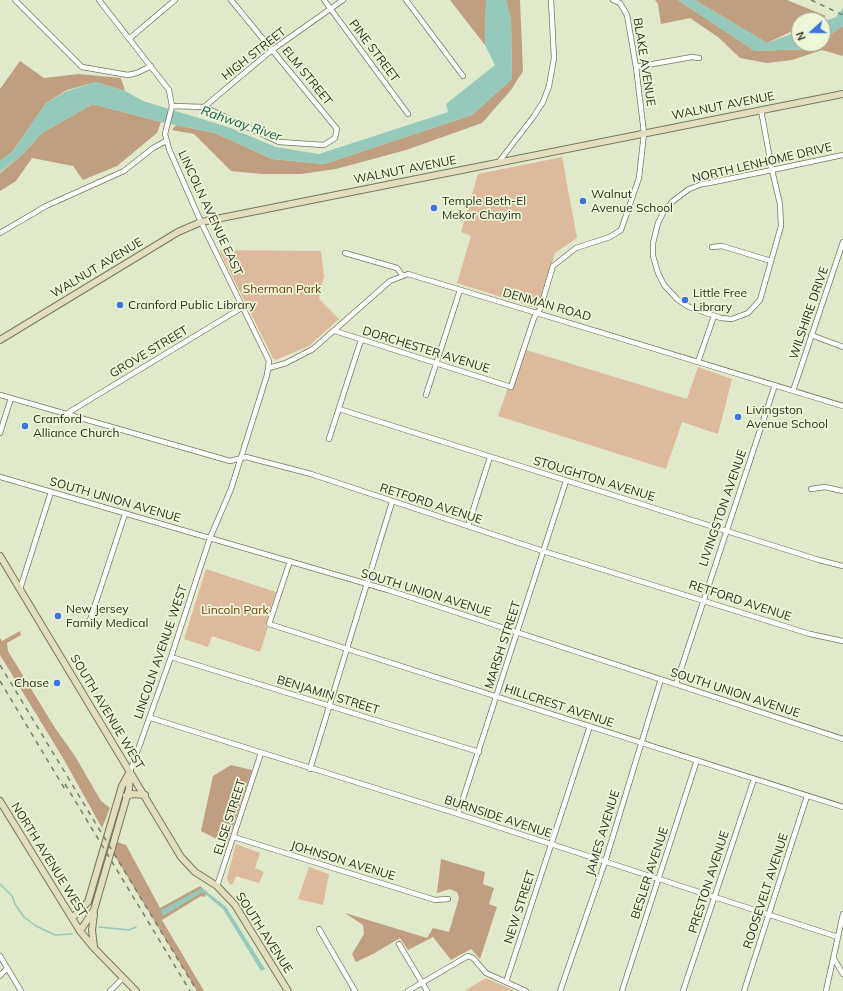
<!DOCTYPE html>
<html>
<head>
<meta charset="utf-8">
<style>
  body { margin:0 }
  #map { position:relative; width:843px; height:991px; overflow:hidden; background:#e0e9cc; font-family:Mulish,sans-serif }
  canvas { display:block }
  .north { position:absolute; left:791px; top:12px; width:40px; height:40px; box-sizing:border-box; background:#eef6d9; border:1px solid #a0a690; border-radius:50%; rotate:249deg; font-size:11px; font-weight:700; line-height:16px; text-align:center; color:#2b2f23 }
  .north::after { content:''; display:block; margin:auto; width:14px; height:18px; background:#3b73e3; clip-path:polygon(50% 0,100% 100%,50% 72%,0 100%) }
</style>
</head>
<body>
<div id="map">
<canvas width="843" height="991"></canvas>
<div class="north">N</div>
</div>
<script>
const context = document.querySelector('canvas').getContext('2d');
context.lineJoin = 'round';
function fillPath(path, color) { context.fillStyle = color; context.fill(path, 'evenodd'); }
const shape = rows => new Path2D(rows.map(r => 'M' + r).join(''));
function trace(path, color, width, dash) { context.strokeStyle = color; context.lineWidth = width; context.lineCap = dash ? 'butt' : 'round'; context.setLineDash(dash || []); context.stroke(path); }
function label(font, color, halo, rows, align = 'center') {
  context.font = font + ' Mulish,sans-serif'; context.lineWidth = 3.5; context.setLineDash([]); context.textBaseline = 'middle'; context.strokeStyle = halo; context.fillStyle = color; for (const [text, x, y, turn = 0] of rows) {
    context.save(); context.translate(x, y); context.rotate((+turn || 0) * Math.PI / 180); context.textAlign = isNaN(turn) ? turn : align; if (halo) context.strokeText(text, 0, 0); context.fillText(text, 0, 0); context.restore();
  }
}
fillPath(shape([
  [562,157,577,238,555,253,526,350,687,399,698,367,732,379,718,434,682,422,666,469,498,416,536,308,457,283,471,236,461,232,478,174],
  [219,250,321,251,324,276,319,299,339,319,309,346,276,360,273,358],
  [206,569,276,592,265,626,268,627,260,652,212,636,208,647,184,639],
  [236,844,260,853,255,868,264,872,259,883,236,876,233,884,230,885,227,878],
  [309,867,329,874,323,905,298,899],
  [486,978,515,991,466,991,466,990]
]), '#ddba9b');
fillPath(shape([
  [450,0,486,0,485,45],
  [506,0,520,0,523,71,511,90,482,123,406,150,336,169,301,174,262,174,231,171,194,134,172,130,176,125,215,133,272,159,324,164,472,115,512,79,511,20],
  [655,0,678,0,755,51,808,49,816,44,823,44,823,39,843,26,843,56,822,50,792,60,767,63,740,58,718,37,690,18,661,24,658,4],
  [695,0,787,0,826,16,818,20,799,20,799,28,767,43],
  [20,61,44,78,79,74,121,78,125,91,96,82,67,90,46,103,13,151,0,161,0,89],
  [93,104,161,122,157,133,117,166,83,180,73,166,32,158,16,181,0,191,0,173,22,155,42,133],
  [20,631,21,635,7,643,8,651,55,728,75,756,101,801,110,808,102,828,63,758,0,655,0,638,2,641],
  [231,765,252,770,227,844,201,831,213,776],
  [114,841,126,845,160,908,200,886,208,893,204,897,201,896,162,920,204,991,197,991,110,848],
  [441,859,485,872,483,884,494,888,489,904,497,907,480,959,471,949,451,960,433,937,408,950,400,938,373,954,356,962,352,954,364,934,363,925,345,913,427,938,433,928,449,932,459,898,457,892,450,889,437,893]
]), '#c09e80');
fillPath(shape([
  [486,0,506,0,511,20,512,79,472,115,324,164,272,159,215,133,161,122,93,104,42,133,22,155,0,172,0,161,13,151,46,103,67,91,96,82,125,91,143,101,228,127,276,147,319,154,448,112,446,104,495,65,485,45],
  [678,0,695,0,767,43,799,31,799,44,816,44,808,49,755,51],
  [843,8,843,26,823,39,823,22,836,17],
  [202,888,226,907,265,969,261,971,223,909,203,892,163,916,161,910]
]), '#94c9bc');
trace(shape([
  [0,884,12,896,15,904,24,917,36,926,55,935,72,934],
  [99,927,129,930,136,927]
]), '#94c9bc', 1.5);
const street = shape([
  [15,0,82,67,128,75,137,73,151,66],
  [99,0,169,90,172,106,165,134,169,149,201,222,269,361,267,375,231,489,210,538,171,657,130,772],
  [324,0,408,114],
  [406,0,463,76],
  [130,38,175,0],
  [636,67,692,57,699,58],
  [172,106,204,107,272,50,343,0],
  [204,107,279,142,324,145,335,138,337,129,231,0],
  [761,110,772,170,780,204,781,226,760,300,748,313,732,319,721,318,689,307,678,300,664,285,658,273,653,256,653,243,658,223,664,211,673,201,689,189,702,184,709,183,772,170,843,155],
  [498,163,534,116,543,102,549,86,554,58,551,0],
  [0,233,46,206,124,171,153,148,166,141],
  [712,247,722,246,771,261],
  [345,253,397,268,402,275],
  [335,331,511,387,534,318,540,309,553,266,576,248,610,237,621,230,639,178,644,133,636,67,627,15,620,3,613,0],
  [811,335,843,347],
  [698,362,714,316],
  [269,368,286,363,313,349,390,281,408,274,843,406],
  [793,391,843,242],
  [0,395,230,461,246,457,311,474,543,551,810,634,843,641],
  [426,395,460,290],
  [339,409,819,560,843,566],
  [66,414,243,307],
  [0,433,11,398],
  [329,439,361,340],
  [0,477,388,590,843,739],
  [811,489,825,487,843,491],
  [468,526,490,457],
  [290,561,269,624,843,807],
  [20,589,51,492],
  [90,620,125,514],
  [171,657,479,752],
  [676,684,775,385],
  [151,718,458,814,838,937],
  [310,769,392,502],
  [458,814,566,481],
  [234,837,435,900,448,899],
  [217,886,261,753],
  [319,929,355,991],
  [399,944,427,991],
  [0,956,21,991],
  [834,959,843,974],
  [0,976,7,968],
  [506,982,590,726],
  [110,991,123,978],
  [408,991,468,956,473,958,486,973,526,991],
  [560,991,605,862,661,679],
  [622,991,697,760],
  [683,991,754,779],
  [744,991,807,796],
  [826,991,843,914]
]);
const secondary = shape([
  [0,340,178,232,201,222,843,94],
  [0,556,181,857,195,872,217,886,235,905,288,991],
  [126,796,133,794,145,795],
  [0,801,80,931,94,948,136,991],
  [72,918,88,902,122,786,128,775],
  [80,931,94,910,129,789,130,772],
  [94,947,92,930,94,914]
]);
trace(street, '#727a60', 6);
trace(secondary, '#727a60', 8);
trace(street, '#fff', 4.5);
trace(secondary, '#e5ddc0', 6);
trace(shape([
  [811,0,843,15],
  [0,665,197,991],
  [0,681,66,791],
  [65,784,190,991]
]), '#797f6b', 1.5, [5, 5]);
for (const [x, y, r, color] of [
  [583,201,4,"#3b73e3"],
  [434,208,4,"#3b73e3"],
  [685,300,4,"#3b73e3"],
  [120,305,4,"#3b73e3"],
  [738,417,4,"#3b73e3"],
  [25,426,4,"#3b73e3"],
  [58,616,4,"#3b73e3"],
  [57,683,4,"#3b73e3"]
]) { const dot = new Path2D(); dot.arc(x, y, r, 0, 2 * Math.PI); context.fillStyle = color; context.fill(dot); trace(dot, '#eef6d9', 1.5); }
label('12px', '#2b2f23', '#eef6d9', [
  ["PINE STREET",374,51,53],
  ["HIGH STREET",254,54,-38],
  ["BLAKE AVENUE",644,62,81],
  ["ELM STREET",307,76,51],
  ["WALNUT AVENUE",723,106,-11],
  ["NORTH LENHOME DRIVE",762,163,-13],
  ["WALNUT AVENUE",405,170,-11],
  ["LINCOLN AVENUE EAST",210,213,65],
  ["WALNUT AVENUE",97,268,-31],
  ["DENMAN ROAD",547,305,16],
  ["WILSHIRE DRIVE",809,313,-71],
  ["DORCHESTER AVENUE",426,350,17],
  ["GROVE STREET",149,352,-31],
  ["STOUGHTON AVENUE",594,479,17],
  ["SOUTH UNION AVENUE",115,500,16],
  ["RETFORD AVENUE",431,504,18],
  ["LIVINGSTON AVENUE",723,508,-71],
  ["SOUTH UNION AVENUE",426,593,17],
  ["RETFORD AVENUE",740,601,18],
  ["MARSH STREET",503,645,-72],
  ["LINCOLN AVENUE WEST",161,652,-71],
  ["SOUTH UNION AVENUE",735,693,18],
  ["BENJAMIN STREET",328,695,17],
  ["HILLCREST AVENUE",559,706,18],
  ["SOUTH AVENUE WEST",107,712,59],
  ["ELISE STREET",230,817,-72],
  ["BURNSIDE AVENUE",498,817,18],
  ["JAMES AVENUE",603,833,-73],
  ["NORTH AVENUE WEST",49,860,58],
  ["JOHNSON AVENUE",343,861,17],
  ["BESLER AVENUE",650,873,-72],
  ["PRESTON AVENUE",709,882,-72],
  ["ROOSEVELT AVENUE",766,891,-72],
  ["NEW STREET",520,907,-72],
  ["SOUTH AVENUE",264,933,57]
]);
label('12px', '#2b2f23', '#eef6d9', [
  ["Walnut",591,194],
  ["Avenue School",591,208],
  ["Temple Beth-El",442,201],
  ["Mekor Chayim",442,215],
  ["Little Free",693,293],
  ["Library",693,307],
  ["Cranford Public Library",128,305],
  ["Livingston",746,410],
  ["Avenue School",746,424],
  ["Cranford",33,419],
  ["Alliance Church",33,433],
  ["New Jersey",66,609],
  ["Family Medical",66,623],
  ["Chase",49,683,"right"]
], 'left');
label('12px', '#6b3f08', '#eef6d9', [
  ["Sherman Park",282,289],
  ["Lincoln Park",235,610]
]);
label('italic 13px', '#145a4e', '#eef6d9', [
  ["Rahway River",241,124,19]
]);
</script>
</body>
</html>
